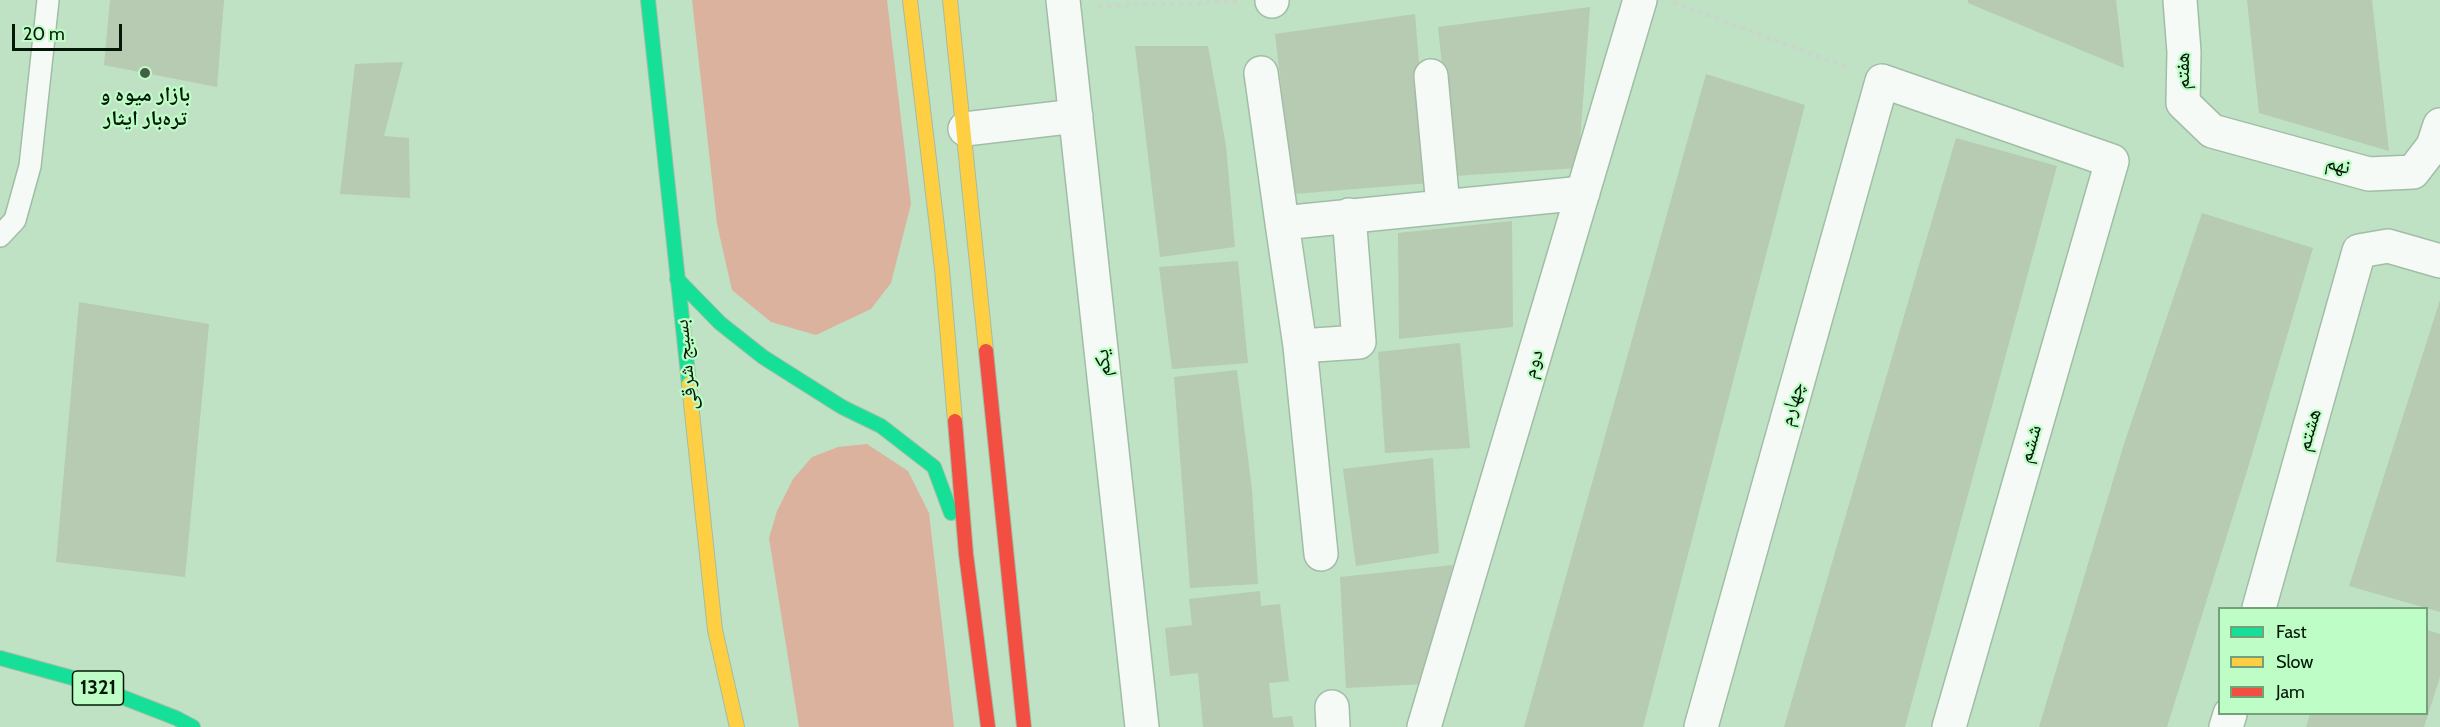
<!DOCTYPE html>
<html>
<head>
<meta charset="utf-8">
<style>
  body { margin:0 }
  #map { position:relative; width:2440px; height:727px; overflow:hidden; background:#bfe1c4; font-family:Cabin,sans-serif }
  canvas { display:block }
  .legend { position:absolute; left:2218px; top:607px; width:210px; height:108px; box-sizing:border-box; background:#befdc6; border:2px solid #73a179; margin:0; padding:8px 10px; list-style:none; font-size:18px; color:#021806 }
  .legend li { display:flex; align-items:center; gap:12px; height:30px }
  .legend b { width:30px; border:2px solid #73a179 }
  .scale { position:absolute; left:12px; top:24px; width:110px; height:27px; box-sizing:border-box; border:3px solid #021806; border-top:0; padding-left:8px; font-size:18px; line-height:21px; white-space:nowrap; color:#021806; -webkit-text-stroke:4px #befdc6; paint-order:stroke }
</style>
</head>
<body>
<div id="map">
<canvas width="2440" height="727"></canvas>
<ul class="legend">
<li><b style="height:8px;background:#16e098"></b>Fast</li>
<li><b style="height:8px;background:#ffcf43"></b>Slow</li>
<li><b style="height:8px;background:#f24e42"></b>Jam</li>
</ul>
<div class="scale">20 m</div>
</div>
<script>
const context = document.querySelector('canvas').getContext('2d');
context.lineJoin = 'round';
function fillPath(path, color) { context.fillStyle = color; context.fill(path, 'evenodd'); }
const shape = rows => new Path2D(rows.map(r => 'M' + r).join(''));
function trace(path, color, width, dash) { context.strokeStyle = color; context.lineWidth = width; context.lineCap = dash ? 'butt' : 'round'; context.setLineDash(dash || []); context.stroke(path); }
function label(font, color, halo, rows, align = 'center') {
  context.font = font + ' Cabin,"Noto Naskh Arabic",sans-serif'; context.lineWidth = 4.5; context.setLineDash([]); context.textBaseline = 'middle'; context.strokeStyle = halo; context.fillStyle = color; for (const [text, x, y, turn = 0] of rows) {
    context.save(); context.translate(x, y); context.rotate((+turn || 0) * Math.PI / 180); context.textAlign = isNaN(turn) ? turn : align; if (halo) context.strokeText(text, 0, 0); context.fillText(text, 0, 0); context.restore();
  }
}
fillPath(shape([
  [692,0,887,0,911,204,891,283,871,309,816,335,771,322,732,290,717,224],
  [867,444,908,471,929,513,954,727,799,727,769,538,777,511,793,479,812,457,838,447]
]), '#dab29e');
fillPath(shape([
  [110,0,224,0,217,87,104,65],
  [1968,0,2116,0,2124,68,1968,3],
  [2247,0,2372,0,2389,151,2259,113],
  [1590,7,1578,168,1454,176,1438,27],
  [1415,14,1429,183,1294,194,1275,34],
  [1135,46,1208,46,1226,146,1235,247,1160,257],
  [403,62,384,136,409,138,410,198,340,194,355,64],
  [1706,74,1805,105,1643,727,1524,727],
  [1956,138,2057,166,1905,727,1784,727],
  [2202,213,2313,248,2247,471,2167,727,2039,727,2124,444],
  [1512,221,1513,327,1399,339,1398,233],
  [1238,261,1248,363,1172,369,1159,267],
  [2440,300,2440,612,2349,586],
  [79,302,209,324,185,577,56,562],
  [1460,343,1470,448,1385,453,1378,352],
  [1237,370,1252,490,1258,584,1190,588,1174,377],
  [1433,458,1439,553,1356,566,1343,469],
  [1453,565,1425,684,1346,688,1340,577],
  [1260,591,1261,606,1280,604,1289,681,1269,683,1273,718,1292,716,1294,727,1203,727,1198,673,1170,676,1165,628,1192,625,1189,599],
  [2427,630,2440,634,2440,677,2424,727,2306,727,2310,714,2427,714]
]), '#b6cbb1');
const lane = shape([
  [0,236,15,220,30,166,48,0]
]);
const street = shape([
  [1063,0,1142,727],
  [1272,0,1272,1],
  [2180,0,2184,52,2183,103,2212,131,2369,174,2413,172,2433,146,2440,125],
  [1261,73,1282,223,1583,193],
  [1431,76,1443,206],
  [965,129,1076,116],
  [1282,223,1300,346,1321,554],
  [1300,346,1359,342,1349,215],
  [2259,608,2359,251,2388,246,2440,261],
  [1332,707,1333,727],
  [1424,727,1640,0],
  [1701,727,1882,81,2112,161,1949,727],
  [2226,727,2230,714]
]);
const fast = shape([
  [648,0,689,384],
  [677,279,720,323,763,357,842,407,881,426,934,467,951,513],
  [0,658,73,678,176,718,193,727]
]);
const slow = shape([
  [910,0,942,269,955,421],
  [950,0,986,351],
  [689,384,715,630,737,727]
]);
const jam = shape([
  [986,351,1024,727],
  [955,421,966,554,988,727]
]);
trace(lane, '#a2bda6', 24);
trace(street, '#a2bda6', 36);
trace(fast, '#a2bda6', 16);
trace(slow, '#a2bda6', 16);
trace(jam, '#a2bda6', 16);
trace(shape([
  [1673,2,1849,68],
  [1098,6,1237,2]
]), '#cad5cc', 4, [4.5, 4.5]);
trace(lane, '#f5faf6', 21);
trace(street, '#f5faf6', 33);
trace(fast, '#16e098', 14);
trace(slow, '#ffcf43', 14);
trace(jam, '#f24e42', 14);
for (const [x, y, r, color] of [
  [145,73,6,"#445e48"]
]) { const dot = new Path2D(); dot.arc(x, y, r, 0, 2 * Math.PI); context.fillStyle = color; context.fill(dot); trace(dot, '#befdc6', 2); }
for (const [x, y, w] of [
  [98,688,51]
]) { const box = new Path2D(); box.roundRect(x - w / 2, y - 17, w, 34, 4.5); context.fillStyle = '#befdc6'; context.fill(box); trace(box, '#021806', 1.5); }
label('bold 20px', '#021806', null, [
  ["1321",98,688]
]);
label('21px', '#021806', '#befdc6', [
  ["هفتم",2183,71,-90],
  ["نهم",2338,165,15],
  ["یکم",1103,363,-96],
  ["دوم",1533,364,-73],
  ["بسیج شرقی",686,365,-96],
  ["چهارم",1792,404,-74],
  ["هشتم",2309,430,-74],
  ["ششم",2030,444,-74]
]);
label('bold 21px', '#021806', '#befdc6', [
  ["بازار میوه و",145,95],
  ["تره‌بار ایثار",145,119]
]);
</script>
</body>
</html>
